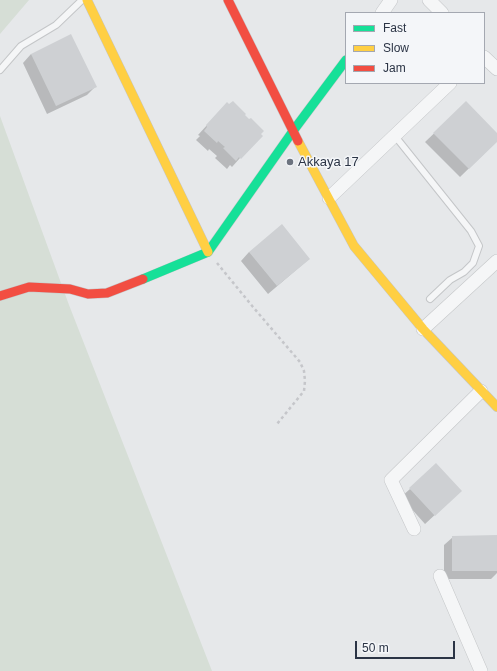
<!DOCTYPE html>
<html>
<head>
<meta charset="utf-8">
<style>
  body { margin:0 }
  #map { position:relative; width:497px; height:671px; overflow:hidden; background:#e6e8ea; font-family:Helvetica,sans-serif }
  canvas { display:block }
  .legend { position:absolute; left:345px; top:12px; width:140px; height:72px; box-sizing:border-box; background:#f4f6f9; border:1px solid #a4a8b1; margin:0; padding:5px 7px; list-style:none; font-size:12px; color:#2b3445 }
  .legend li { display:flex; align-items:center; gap:8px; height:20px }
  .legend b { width:20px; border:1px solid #a4a8b1 }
  .scale { position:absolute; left:355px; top:641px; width:100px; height:18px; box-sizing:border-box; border:2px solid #2b3445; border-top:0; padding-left:5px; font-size:12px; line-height:14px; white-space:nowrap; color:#2b3445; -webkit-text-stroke:3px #f4f6f9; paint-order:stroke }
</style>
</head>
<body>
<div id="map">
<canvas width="497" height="671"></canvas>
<ul class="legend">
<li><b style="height:5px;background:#16e098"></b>Fast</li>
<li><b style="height:5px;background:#ffcf43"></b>Slow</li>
<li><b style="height:5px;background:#f24e42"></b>Jam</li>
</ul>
<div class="scale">50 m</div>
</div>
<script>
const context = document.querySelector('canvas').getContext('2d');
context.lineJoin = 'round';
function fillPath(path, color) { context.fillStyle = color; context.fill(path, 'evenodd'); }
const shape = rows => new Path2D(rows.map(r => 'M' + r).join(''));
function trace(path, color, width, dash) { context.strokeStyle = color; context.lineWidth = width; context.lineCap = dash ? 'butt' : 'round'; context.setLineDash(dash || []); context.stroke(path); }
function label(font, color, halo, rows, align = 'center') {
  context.font = font + ' Helvetica,sans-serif'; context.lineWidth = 3; context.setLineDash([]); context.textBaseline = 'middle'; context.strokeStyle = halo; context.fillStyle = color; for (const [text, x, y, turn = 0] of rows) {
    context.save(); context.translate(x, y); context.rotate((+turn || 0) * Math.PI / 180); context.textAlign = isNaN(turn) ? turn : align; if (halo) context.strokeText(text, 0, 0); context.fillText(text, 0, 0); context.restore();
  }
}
fillPath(shape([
  [0,0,29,0,0,34],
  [0,116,69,305,212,671,0,671]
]), '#d6ded6');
fillPath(shape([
  [31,54,95,87,87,95,47,114,23,63],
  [466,103,497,134,497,141,460,177,425,142],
  [219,112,240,158,232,167,230,165,227,169,215,158,217,156,209,149,208,151,196,140,200,136,198,135],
  [249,252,309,259,268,294,241,261],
  [410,489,451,500,425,524,401,497],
  [497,536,497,573,491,579,444,579,444,545,453,537]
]), '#0003');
fillPath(shape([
  [71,34,97,87,56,106,31,54],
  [233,101,246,114,245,115,249,119,251,118,264,131,261,134,263,136,241,159,239,157,236,161,223,148,225,147,218,141,217,143,204,131,207,127,206,125,227,102,229,104],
  [466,101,497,133,497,142,469,169,433,133],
  [282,224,310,259,277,286,249,252],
  [436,463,462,491,435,516,409,488],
  [497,535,497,571,452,571,452,536]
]), '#ced0d3');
const lane = shape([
  [0,70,21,46,56,25,82,0],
  [395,136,471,231,479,246,473,263,464,272,450,280,430,299]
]);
const street = shape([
  [429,0,442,13],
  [382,13,391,0],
  [484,57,497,69],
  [329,198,450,83],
  [423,329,497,261],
  [414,529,391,480,481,391],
  [440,576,481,671]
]);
const fast = shape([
  [143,279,208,252,293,131,346,60]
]);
const slow = shape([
  [87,0,208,252],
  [298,141,354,246,423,329,497,407]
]);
const jam = shape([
  [228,0,298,141],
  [0,296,29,287,70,289,88,294,107,293,143,279]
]);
trace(lane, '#c4c6c8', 8);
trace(street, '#c4c6c8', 14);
trace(fast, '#c4c6c8', 10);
trace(slow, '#c4c6c8', 10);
trace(jam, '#c4c6c8', 10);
trace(shape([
  [217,263,253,307,300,362,304,371,305,381,304,391,277,424]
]), '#c5c6ca', 2.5, [3, 3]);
trace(lane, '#f5f6f7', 6);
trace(street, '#f5f6f7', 13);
trace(fast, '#16e098', 9);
trace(slow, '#ffcf43', 9);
trace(jam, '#f24e42', 9);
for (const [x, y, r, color] of [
  [290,162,4,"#6c737f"]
]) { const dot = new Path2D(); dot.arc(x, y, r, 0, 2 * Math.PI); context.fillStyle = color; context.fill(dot); trace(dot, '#f4f6f9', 1.5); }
label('13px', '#2b3445', '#f4f6f9', [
  ["Akkaya 17",298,162]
], 'left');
</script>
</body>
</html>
